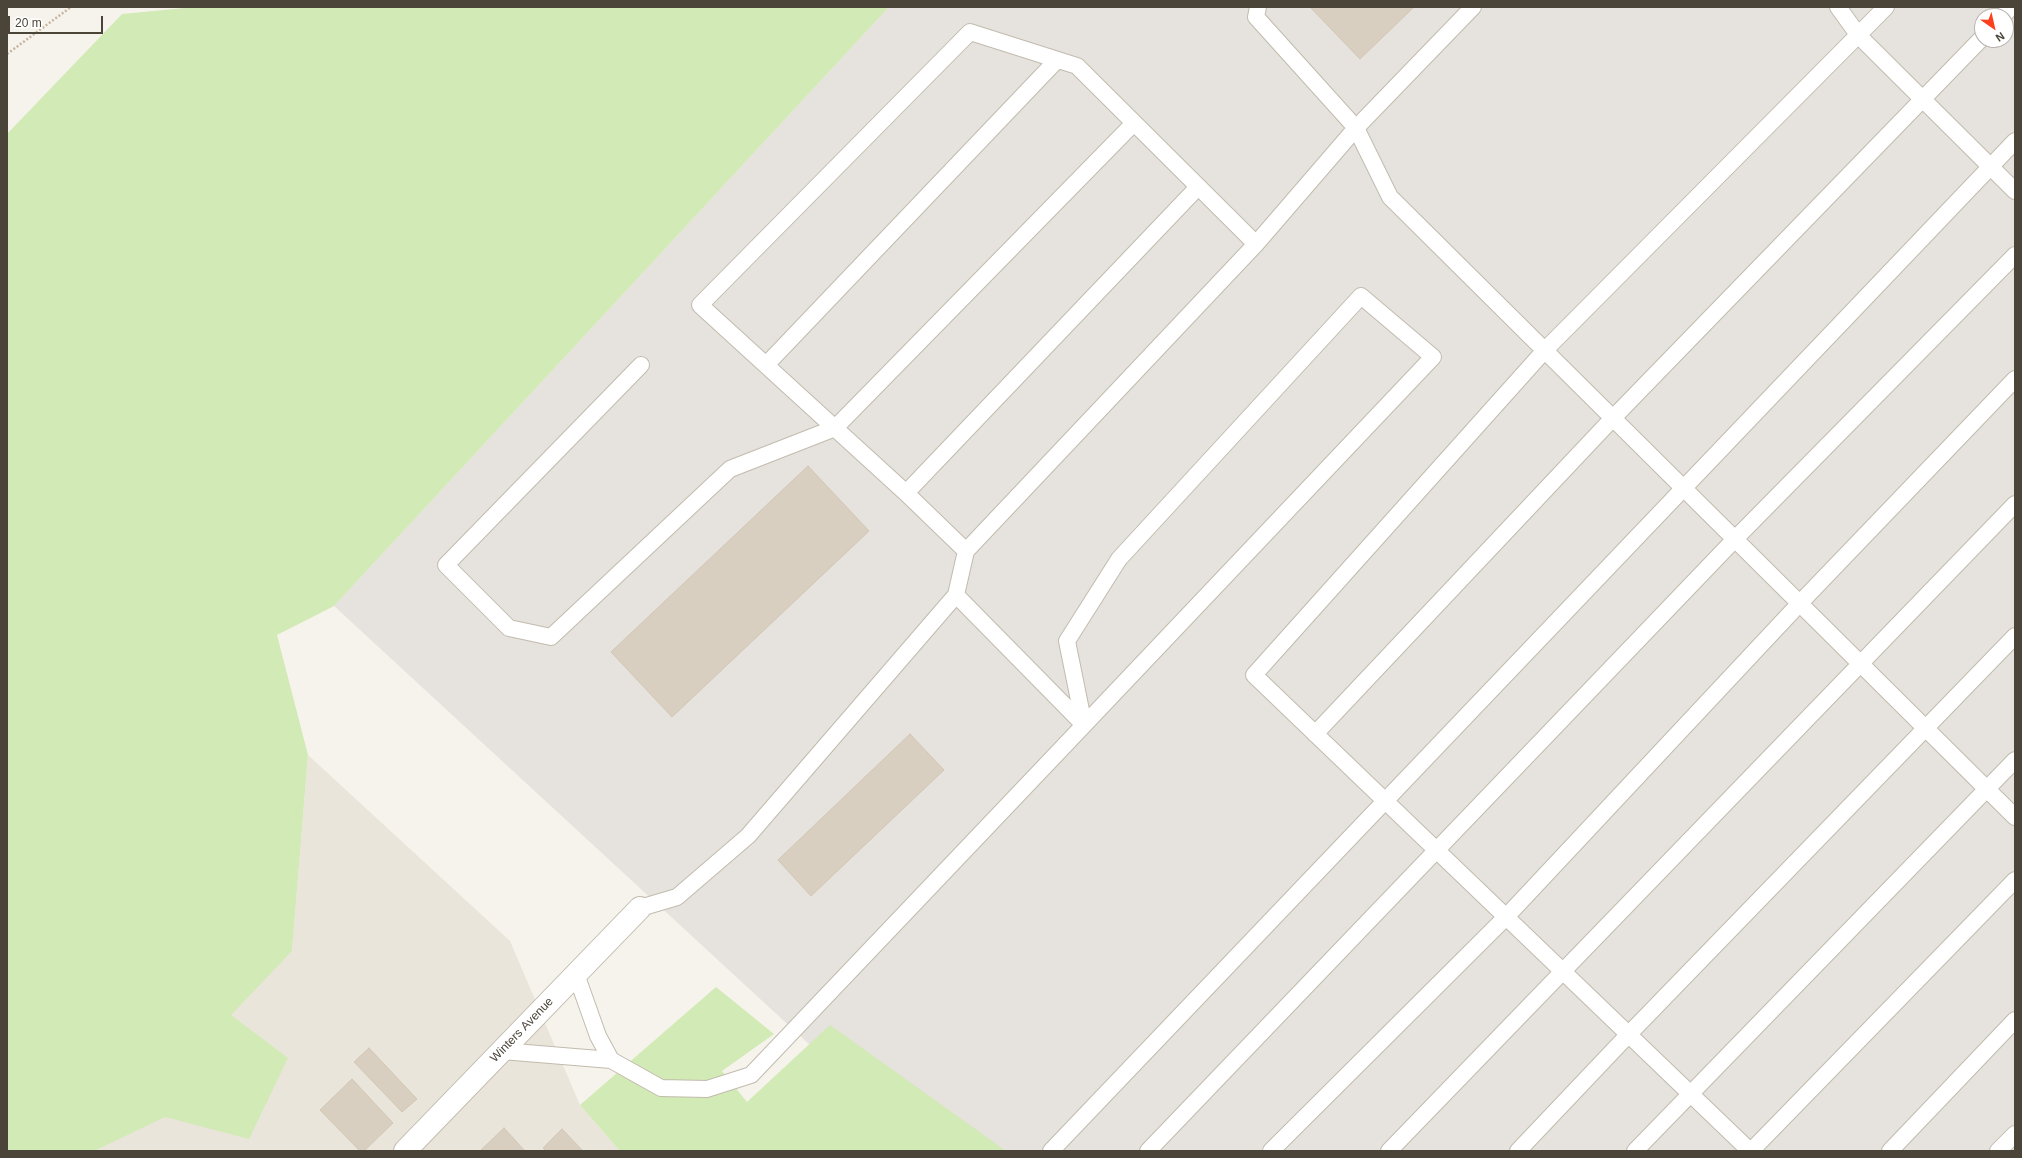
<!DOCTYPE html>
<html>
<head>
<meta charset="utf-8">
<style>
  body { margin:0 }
  #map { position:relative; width:2022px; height:1158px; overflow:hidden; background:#f6f3ec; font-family:Helvetica,sans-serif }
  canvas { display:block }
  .frame { position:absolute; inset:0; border:8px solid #4b4439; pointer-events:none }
  .north { position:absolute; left:1974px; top:8px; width:40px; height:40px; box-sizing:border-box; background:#fff; border:1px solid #b7b4b0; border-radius:50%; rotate:146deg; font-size:11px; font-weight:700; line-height:16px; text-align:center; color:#4b4439 }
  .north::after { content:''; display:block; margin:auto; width:14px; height:18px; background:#fc3f1d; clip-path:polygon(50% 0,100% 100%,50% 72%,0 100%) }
  .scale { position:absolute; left:8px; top:16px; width:95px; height:18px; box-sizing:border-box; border:2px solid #4b4439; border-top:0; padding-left:5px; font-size:12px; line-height:14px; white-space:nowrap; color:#4b4439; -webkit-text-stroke:3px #fff; paint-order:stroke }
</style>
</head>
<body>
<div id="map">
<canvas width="2022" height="1158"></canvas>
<div class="frame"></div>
<div class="north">N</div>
<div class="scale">20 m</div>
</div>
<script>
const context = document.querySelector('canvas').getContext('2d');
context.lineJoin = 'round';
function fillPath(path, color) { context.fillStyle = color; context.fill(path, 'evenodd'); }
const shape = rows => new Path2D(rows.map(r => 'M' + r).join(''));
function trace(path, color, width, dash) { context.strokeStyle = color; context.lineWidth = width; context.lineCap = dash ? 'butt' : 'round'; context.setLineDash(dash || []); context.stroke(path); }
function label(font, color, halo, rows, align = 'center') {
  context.font = font + ' Helvetica,sans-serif'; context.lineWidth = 3; context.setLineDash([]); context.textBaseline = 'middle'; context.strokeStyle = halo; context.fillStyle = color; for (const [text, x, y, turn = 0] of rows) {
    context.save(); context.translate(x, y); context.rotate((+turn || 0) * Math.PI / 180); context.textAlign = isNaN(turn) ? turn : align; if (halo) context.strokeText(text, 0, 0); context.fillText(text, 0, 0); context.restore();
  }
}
fillPath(shape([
  [308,755,510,941,580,1105,620,1151,87,1151,292,951]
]), '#eae5da');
fillPath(shape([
  [889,7,2015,7,2015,1151,925,1151,334,606],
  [1982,16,2006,16,2006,40,1982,40]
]), '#e6e2dd');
fillPath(shape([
  [195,7,889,7,334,606,277,635,308,755,292,951,231,1015,288,1058,249,1139,165,1117,94,1151,7,1151,7,134,122,14],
  [716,987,774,1034,722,1071,747,1102,830,1025,1006,1151,620,1151,580,1105]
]), '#d2eab5');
const building = shape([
  [1310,7,1414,7,1360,59,1310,7],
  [808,466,869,531,672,717,611,652,808,466],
  [910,734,944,770,811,896,778,860,910,734],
  [369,1048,417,1099,402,1112,354,1062,369,1048],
  [352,1079,393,1123,364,1151,360,1151,320,1110,352,1079],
  [504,1128,525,1151,480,1151,504,1128],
  [562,1129,583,1151,546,1151,543,1148,562,1129]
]);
fillPath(building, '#d8cfc1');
trace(building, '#d3c7b4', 1);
const lane = shape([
  [1258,7,1256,17,1356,128,1390,197,2015,817],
  [1838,7,1859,36,2015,191],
  [2003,16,2011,7],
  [641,365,446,565,509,628,551,637,730,469,835,428,1134,123],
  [766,365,1057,60],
  [906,493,1198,187],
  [966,551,906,493,700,305,970,32,1077,66,1256,244],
  [956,595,1084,725],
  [1315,734,1613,418,1982,38],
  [640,908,677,897,748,836,956,595,966,551,1256,244,1356,128,1473,7],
  [576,974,598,1036,611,1060],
  [502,1051,611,1060,661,1088,707,1089,751,1075,1084,725,1433,357,1361,296,1119,559,1067,641,1084,725],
  [1051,1151,2015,141],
  [1148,1151,1735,539,2015,255],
  [1271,1151,1506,917,1800,603,2015,379],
  [1389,1151,2015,504],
  [1518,1151,1628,1035,2015,636],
  [1635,1151,2015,760],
  [1750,1151,1254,675,1545,350,1886,7],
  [1751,1151,2015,880],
  [1890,1151,2015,1020],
  [1998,1151,2015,1134]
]);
const street = shape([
  [405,1151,640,908]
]);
trace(lane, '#c2bbae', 18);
trace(street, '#c2bbae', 24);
trace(shape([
  [7,54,71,7]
]), '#c4b79f', 2.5, [2, 2]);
trace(lane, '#fff', 16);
trace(street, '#fff', 22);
label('12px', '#4b4439', '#fff', [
  ["Winters Avenue",522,1030,-46]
]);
</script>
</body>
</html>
